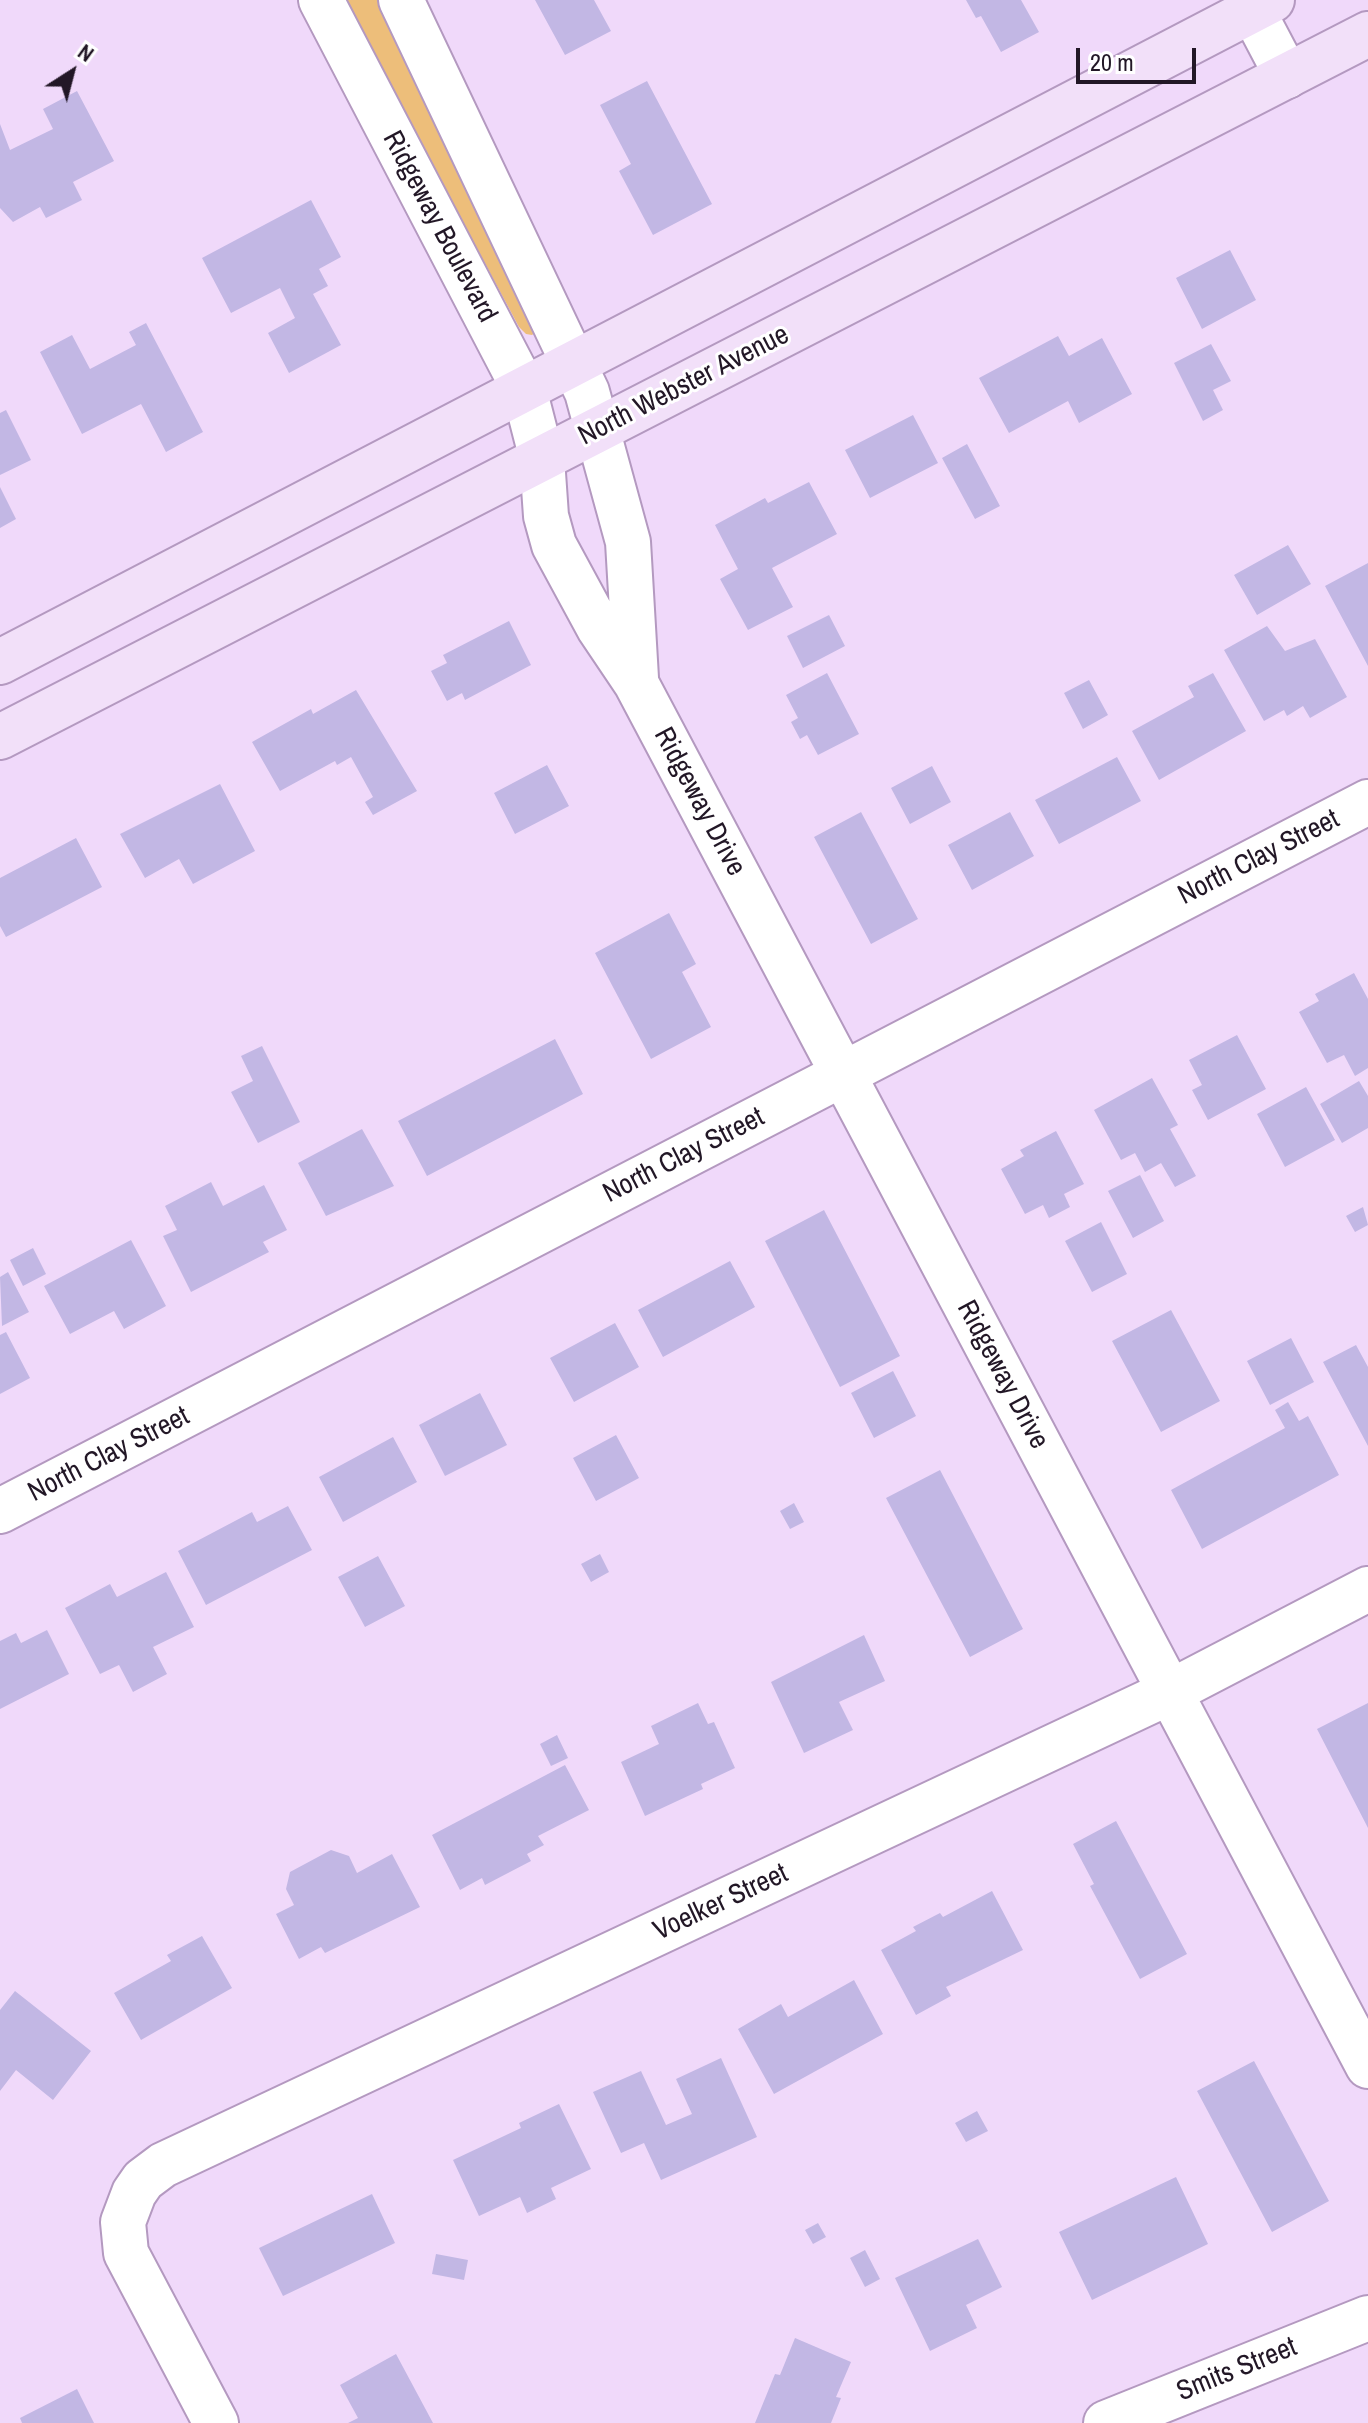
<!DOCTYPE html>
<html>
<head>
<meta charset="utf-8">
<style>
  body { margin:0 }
  #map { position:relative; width:1368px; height:2423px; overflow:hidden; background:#f0d9fa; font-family:"Archivo Narrow",sans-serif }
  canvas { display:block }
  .north { position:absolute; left:32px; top:32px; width:80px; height:80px; -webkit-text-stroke:6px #fff; paint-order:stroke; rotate:36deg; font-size:22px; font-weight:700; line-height:32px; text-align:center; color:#221726 }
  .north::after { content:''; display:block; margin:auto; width:28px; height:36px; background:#221726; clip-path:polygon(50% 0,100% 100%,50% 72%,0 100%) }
  .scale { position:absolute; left:1076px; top:48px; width:120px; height:36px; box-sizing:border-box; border:4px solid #221726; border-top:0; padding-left:10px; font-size:24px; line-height:28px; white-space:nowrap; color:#221726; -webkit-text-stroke:6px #fff; paint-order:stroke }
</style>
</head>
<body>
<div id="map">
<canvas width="1368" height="2423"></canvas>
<div class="north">N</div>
<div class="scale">20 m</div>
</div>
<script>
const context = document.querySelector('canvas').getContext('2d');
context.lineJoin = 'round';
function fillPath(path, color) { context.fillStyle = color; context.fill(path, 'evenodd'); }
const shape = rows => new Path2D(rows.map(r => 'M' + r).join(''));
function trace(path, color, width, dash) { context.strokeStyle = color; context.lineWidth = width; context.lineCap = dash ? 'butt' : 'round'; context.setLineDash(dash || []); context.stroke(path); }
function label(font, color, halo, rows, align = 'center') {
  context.font = font + ' "Archivo Narrow",sans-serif'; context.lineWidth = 6; context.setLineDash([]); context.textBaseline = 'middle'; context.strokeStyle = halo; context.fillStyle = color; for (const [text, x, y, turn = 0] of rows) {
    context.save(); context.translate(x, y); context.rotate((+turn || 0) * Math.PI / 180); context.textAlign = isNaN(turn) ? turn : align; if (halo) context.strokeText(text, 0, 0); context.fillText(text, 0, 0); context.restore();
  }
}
fillPath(shape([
  [344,0,379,0,536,325,536,332,532,335,526,334,519,327]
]), '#edbe7a');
fillPath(shape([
  [535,0,594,0,611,31,565,55],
  [966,0,1021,0,1039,32,1001,52,981,16,976,18],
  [647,81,712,204,653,235,619,171,631,164,600,105],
  [77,91,114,161,73,182,82,200,46,218,40,207,13,222,0,208,0,124,10,150,53,129,43,109],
  [311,200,341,257,319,269,328,286,313,294,341,345,289,373,268,333,295,318,280,288,231,313,202,258],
  [1230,250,1256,300,1202,329,1176,278],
  [146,323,203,432,166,452,141,404,82,434,40,352,72,335,90,369,136,345,129,332],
  [1058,336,1069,356,1102,338,1132,394,1079,423,1068,401,1009,433,979,378],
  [1211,344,1231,381,1213,390,1223,410,1203,421,1174,363],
  [6,410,31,460,0,475,0,413],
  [913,415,938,463,870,498,845,450],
  [967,444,1000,506,975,519,942,458],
  [809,482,837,534,772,568,793,607,748,630,720,579,738,569,715,525,765,498,768,503],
  [0,487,16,519,0,528],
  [1288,545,1311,584,1257,615,1234,575],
  [1368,563,1368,666,1325,586],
  [829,615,845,646,803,668,787,636],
  [509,621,531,665,465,700,462,693,447,701,431,671,447,663,443,655],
  [1267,626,1285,651,1315,639,1347,697,1310,718,1303,706,1287,716,1284,710,1264,721,1224,650],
  [827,673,859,734,818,755,807,735,800,739,791,722,798,718,786,695],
  [1213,673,1246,731,1159,780,1132,731,1194,697,1188,686],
  [1089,680,1108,715,1083,729,1064,693],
  [356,690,417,791,373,815,365,802,373,797,351,757,337,765,335,761,280,791,252,742,311,709,313,714],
  [1117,757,1141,801,1059,844,1035,800],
  [547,765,569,806,515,834,494,793],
  [932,766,951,802,910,824,891,788],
  [220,784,255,851,193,884,179,859,145,878,120,834],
  [861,812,918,919,871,944,814,837],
  [1010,812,1034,856,972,890,948,845],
  [76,838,102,887,6,937,0,926,0,878],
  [669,913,696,964,682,972,711,1027,651,1059,595,953],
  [1354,973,1368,999,1368,1068,1355,1076,1344,1055,1327,1063,1299,1012,1319,1001,1315,994],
  [1237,1035,1266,1089,1208,1120,1192,1090,1202,1085,1189,1060],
  [555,1039,583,1094,427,1176,398,1121],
  [262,1046,300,1122,258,1143,231,1092,253,1081,241,1056],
  [1152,1078,1178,1125,1170,1129,1196,1176,1175,1187,1161,1163,1145,1172,1135,1153,1121,1160,1094,1110],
  [1359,1081,1368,1096,1368,1128,1342,1143,1320,1104],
  [1306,1087,1335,1140,1285,1167,1257,1114],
  [362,1129,394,1186,326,1216,298,1163],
  [1056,1131,1084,1184,1064,1194,1070,1207,1049,1218,1043,1205,1025,1214,1001,1169,1024,1156,1020,1150],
  [1140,1175,1164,1221,1133,1238,1108,1191],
  [211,1182,223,1206,264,1185,287,1230,263,1242,269,1252,191,1292,163,1236,177,1230,165,1206],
  [1363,1207,1368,1225,1355,1232,1346,1216],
  [824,1210,900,1356,840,1387,765,1241],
  [1101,1222,1127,1274,1092,1292,1065,1241],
  [131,1240,166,1306,124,1329,114,1311,70,1334,44,1286],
  [33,1248,46,1274,23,1286,10,1260],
  [730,1261,755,1307,663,1357,638,1310],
  [8,1272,29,1312,2,1326,0,1277],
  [1171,1310,1220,1401,1161,1432,1112,1341],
  [615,1323,639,1367,574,1402,550,1358],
  [6,1332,30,1378,0,1394,0,1335],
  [1291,1338,1314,1382,1270,1405,1247,1361],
  [1356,1345,1368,1367,1368,1446,1323,1362],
  [893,1371,916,1416,874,1438,851,1393],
  [480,1393,507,1445,445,1476,419,1425],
  [1288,1402,1299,1421,1308,1416,1339,1475,1202,1549,1171,1490,1285,1428,1275,1410],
  [616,1435,639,1478,596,1501,573,1458],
  [393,1437,417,1482,343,1522,319,1477],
  [940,1470,1023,1629,970,1657,886,1498],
  [794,1503,804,1522,790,1529,780,1511],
  [288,1506,312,1550,206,1605,178,1551,252,1512,257,1522],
  [600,1554,609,1572,591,1582,581,1564],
  [378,1556,405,1606,365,1627,338,1577],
  [166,1572,194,1627,153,1647,167,1674,133,1692,119,1665,100,1674,65,1608,110,1584,117,1597],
  [47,1630,69,1674,0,1709,0,1641,16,1633,21,1643],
  [864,1635,885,1681,839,1702,853,1730,804,1753,771,1682],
  [698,1703,708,1724,714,1722,735,1768,701,1784,703,1789,645,1816,621,1762,659,1744,651,1726],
  [1368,1703,1368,1828,1317,1729],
  [557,1735,568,1758,551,1766,540,1744],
  [565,1765,589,1810,538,1836,544,1845,527,1854,531,1861,485,1885,482,1878,460,1890,432,1835],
  [1116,1821,1187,1954,1140,1979,1090,1886,1094,1884,1073,1844],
  [331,1850,349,1856,357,1873,392,1854,420,1907,325,1953,321,1947,299,1959,276,1914,294,1905,286,1889,290,1872],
  [992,1891,1023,1950,946,1987,951,1996,916,2015,881,1950,916,1931,913,1927,940,1913,943,1917],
  [202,1936,232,1988,141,2040,114,1993,171,1961,167,1955],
  [854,1980,883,2034,774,2094,738,2029,781,2004,788,2017],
  [15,1991,91,2051,53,2100,16,2070,0,2091,0,2010],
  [721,2058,757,2137,661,2180,644,2143,621,2153,593,2092,641,2071,666,2125,692,2114,676,2079],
  [1254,2061,1329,2201,1272,2232,1197,2091],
  [559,2104,591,2169,551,2188,556,2199,527,2213,520,2197,479,2216,453,2160,521,2128,519,2123],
  [977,2111,988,2131,966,2142,955,2123],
  [1176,2177,1208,2244,1092,2300,1059,2232],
  [372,2194,395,2243,283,2296,259,2248],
  [818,2223,826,2237,813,2244,805,2230],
  [978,2239,1002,2287,966,2305,977,2328,930,2351,895,2278],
  [865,2250,880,2279,865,2287,850,2258],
  [436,2254,468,2260,464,2280,432,2274],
  [795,2338,851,2362,836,2397,841,2398,831,2423,755,2423,775,2374,780,2375],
  [396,2354,433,2423,348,2423,358,2418,340,2385],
  [77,2389,94,2423,22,2423,20,2418]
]), '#c2b7e4');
const street = shape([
  [321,0,524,389,542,459,546,516,554,545,599,628,636,683,1368,2066],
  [401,0,587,392,628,542,636,678],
  [1247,0,1287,76],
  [0,1511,1368,802],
  [216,2423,126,2253,123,2222,134,2193,143,2180,163,2165,1170,1692,1368,1589],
  [1106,2423,1368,2318]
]);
const secondary = shape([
  [0,662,1272,0],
  [0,737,1368,34]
]);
trace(street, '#b499c0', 48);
trace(secondary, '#b499c0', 48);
trace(street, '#fff', 44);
trace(secondary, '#f2e0f9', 44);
label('28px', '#221726', '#fff', [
  ["Ridgeway Boulevard",439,227,62],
  ["North Webster Avenue",684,386,-27],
  ["Ridgeway Drive",699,802,62],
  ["North Clay Street",1259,858,-27],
  ["North Clay Street",684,1156,-27],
  ["Ridgeway Drive",1002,1375,62],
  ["North Clay Street",109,1455,-27],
  ["Voelker Street",721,1903,-25],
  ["Smits Street",1237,2370,-22]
]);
</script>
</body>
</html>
